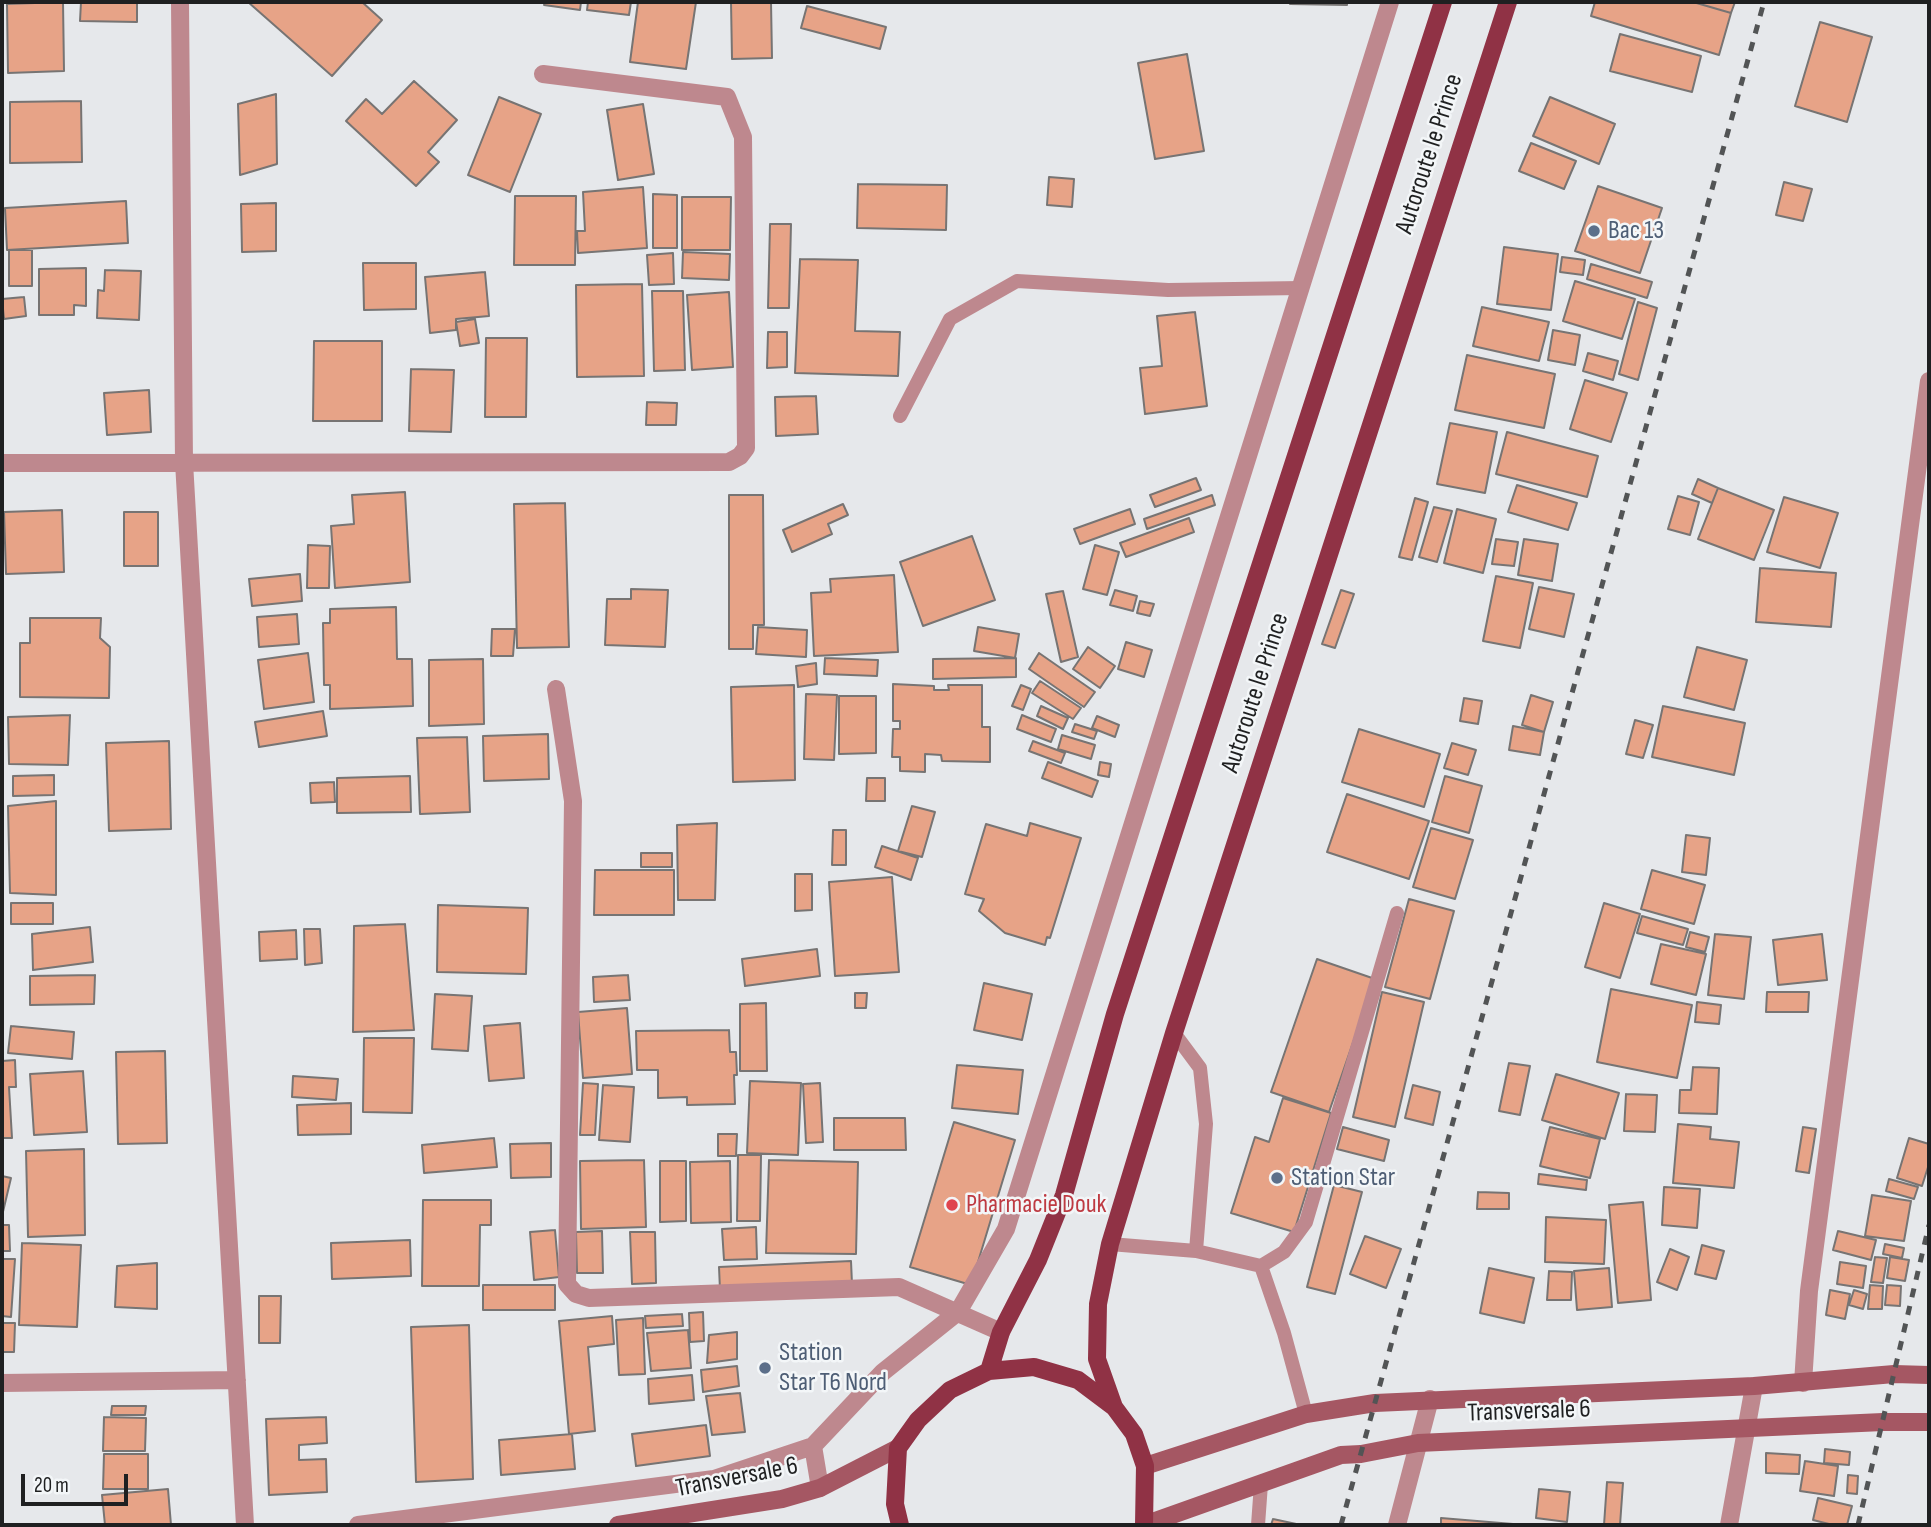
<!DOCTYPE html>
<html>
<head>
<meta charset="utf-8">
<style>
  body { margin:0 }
  #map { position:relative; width:1931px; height:1527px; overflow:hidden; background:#e6e8eb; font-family:"Sofia Sans Condensed",sans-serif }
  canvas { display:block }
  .frame { position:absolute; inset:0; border:4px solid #1f2021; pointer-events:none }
  .scale { position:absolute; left:21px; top:1474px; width:107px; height:32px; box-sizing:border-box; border:4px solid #1f2021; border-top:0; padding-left:9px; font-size:21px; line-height:24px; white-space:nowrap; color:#1f2021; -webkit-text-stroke:5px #f3f6f8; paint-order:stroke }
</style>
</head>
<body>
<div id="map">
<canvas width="1931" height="1527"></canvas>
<div class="frame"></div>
<div class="scale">20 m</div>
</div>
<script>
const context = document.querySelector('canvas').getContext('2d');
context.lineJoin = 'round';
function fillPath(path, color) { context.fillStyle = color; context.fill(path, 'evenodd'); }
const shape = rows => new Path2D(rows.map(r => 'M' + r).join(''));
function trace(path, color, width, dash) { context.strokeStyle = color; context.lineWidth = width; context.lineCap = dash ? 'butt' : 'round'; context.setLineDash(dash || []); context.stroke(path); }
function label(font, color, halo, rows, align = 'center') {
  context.font = font + ' "Sofia Sans Condensed",sans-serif'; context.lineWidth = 5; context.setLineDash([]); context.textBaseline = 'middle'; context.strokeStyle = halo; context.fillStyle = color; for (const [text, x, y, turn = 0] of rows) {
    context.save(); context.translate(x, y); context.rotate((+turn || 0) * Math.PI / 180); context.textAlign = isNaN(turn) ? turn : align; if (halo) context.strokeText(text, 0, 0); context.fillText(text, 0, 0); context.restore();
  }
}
const building = shape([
  [63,2,64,71,8,73,7,4,63,2],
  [81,2,137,2,137,22,80,21,81,2],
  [248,2,362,2,382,20,332,76,248,2],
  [545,2,581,2,580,10,544,5,545,2],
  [588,2,631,2,629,15,587,10,588,2],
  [638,2,696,2,686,69,630,62,638,2],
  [731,2,771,2,772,58,732,59,731,2],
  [1290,2,1347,2,1347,5,1290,4,1290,2],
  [1595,2,1693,2,1731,13,1719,55,1591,16,1595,2],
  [1693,2,1735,2,1731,13,1693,2],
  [807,6,886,27,880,49,801,28,807,6],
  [1820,22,1872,37,1847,122,1795,106,1820,22],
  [1620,34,1701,56,1692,92,1610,71,1620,34],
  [1187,54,1204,151,1155,159,1138,63,1187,54],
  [414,81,457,120,428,152,439,162,416,186,346,121,366,99,382,114,414,81],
  [276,94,277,164,240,175,238,104,276,94],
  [499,97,541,114,510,192,468,175,499,97],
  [1550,97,1615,124,1599,164,1533,136,1550,97],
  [81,101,82,162,10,163,10,102,81,101],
  [643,104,654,174,618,180,607,110,643,104],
  [1531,143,1576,161,1564,189,1519,171,1531,143],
  [1049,177,1074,179,1072,207,1047,205,1049,177],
  [1784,182,1812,189,1803,221,1776,215,1784,182],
  [858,184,947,185,946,230,857,228,858,184],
  [1598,186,1662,208,1640,273,1575,251,1598,186],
  [643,187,647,248,578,253,577,231,585,231,583,192,643,187],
  [653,194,677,195,677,248,653,248,653,194],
  [515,196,576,196,575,265,514,265,515,196],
  [682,197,731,197,730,250,682,250,682,197],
  [126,201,128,243,7,250,5,208,126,201],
  [276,203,276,251,242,252,241,204,276,203],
  [770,224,791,224,789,308,768,308,770,224],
  [1504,247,1558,254,1551,310,1497,304,1504,247],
  [9,250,32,250,32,286,9,286,9,250],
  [683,252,730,254,729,280,682,278,683,252],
  [673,253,674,284,649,285,647,255,673,253],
  [1562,257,1585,260,1583,275,1560,272,1562,257],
  [800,259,858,260,855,331,900,332,898,376,795,373,800,259],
  [363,263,416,263,416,309,364,310,363,263],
  [1591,264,1652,282,1647,298,1587,279,1591,264],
  [86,268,86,306,74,305,74,315,39,315,39,269,86,268],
  [105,270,141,271,139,320,97,318,98,290,104,291,105,270],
  [485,272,489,316,456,319,456,330,430,333,425,277,485,272],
  [1575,281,1635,299,1622,339,1563,321,1575,281],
  [642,284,644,376,577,377,576,285,642,284],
  [652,291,683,291,685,370,654,371,652,291],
  [729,292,733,367,692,370,687,295,729,292],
  [24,297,26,316,4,319,2,299,24,297],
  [1638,302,1657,308,1638,380,1619,374,1638,302],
  [1482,307,1549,322,1539,361,1473,346,1482,307],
  [1195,312,1207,406,1145,414,1140,368,1162,366,1157,316,1195,312],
  [475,319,479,343,460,346,456,322,475,319],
  [1553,330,1580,335,1575,365,1548,360,1553,330],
  [768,332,787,332,787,367,767,368,768,332],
  [486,338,527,338,526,417,485,417,486,338],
  [314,341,382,341,382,421,313,421,314,341],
  [1588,353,1618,361,1613,380,1583,371,1588,353],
  [1467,355,1555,374,1544,428,1455,410,1467,355],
  [411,369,454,370,451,432,409,431,411,369],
  [1585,380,1627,393,1611,442,1570,429,1585,380],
  [149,390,151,432,107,435,104,393,149,390],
  [816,396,818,434,776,436,775,397,816,396],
  [647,402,677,403,676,425,646,425,647,402],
  [1450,423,1497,432,1485,493,1437,484,1450,423],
  [1507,432,1598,456,1587,497,1496,474,1507,432],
  [1196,478,1201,490,1155,507,1150,495,1196,478],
  [1698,479,1718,488,1712,503,1692,494,1698,479],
  [1517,485,1577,503,1568,530,1508,512,1517,485],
  [1718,488,1774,510,1754,560,1698,539,1718,488],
  [405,492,410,582,335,588,331,526,354,524,352,495,405,492],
  [729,495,763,495,764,625,753,625,753,649,729,649,729,495],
  [1212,495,1215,505,1147,529,1144,519,1212,495],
  [1678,496,1699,502,1690,535,1668,529,1678,496],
  [1784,497,1838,513,1820,568,1767,552,1784,497],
  [1415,498,1428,502,1412,560,1399,557,1415,498],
  [565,503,569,647,517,648,514,504,565,503],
  [843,504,848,515,828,524,832,534,792,552,783,530,843,504],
  [1434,507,1452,511,1437,562,1419,557,1434,507],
  [1130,509,1135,524,1080,544,1074,529,1130,509],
  [1457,509,1496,519,1483,573,1444,563,1457,509],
  [62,510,64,572,6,574,4,512,62,510],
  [124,512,158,512,158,566,124,566,124,512],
  [1189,518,1194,532,1126,557,1120,543,1189,518],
  [972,536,995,600,923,626,900,562,972,536],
  [1496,539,1518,542,1514,566,1492,564,1496,539],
  [1524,539,1558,544,1552,581,1518,575,1524,539],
  [308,545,330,546,329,588,307,588,308,545],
  [1095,545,1119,552,1107,595,1083,589,1095,545],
  [1760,568,1836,573,1831,627,1756,622,1760,568],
  [300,574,302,601,252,606,249,579,300,574],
  [894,575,898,652,814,656,811,593,831,592,830,579,894,575],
  [1496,576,1533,583,1520,648,1483,641,1496,576],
  [1539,587,1574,594,1564,637,1529,629,1539,587],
  [631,589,668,590,665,647,605,645,607,599,631,599,631,589],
  [1115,590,1137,596,1133,611,1110,605,1115,590],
  [1341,590,1354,594,1335,648,1322,644,1341,590],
  [1063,591,1078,657,1061,662,1046,594,1063,591],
  [1140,601,1154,604,1150,616,1137,613,1140,601],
  [396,607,397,659,412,659,413,706,330,709,330,685,324,685,323,623,330,623,330,609,396,607],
  [297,614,299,644,259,647,257,617,297,614],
  [30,618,101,618,100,638,110,647,109,698,20,697,20,643,30,643,30,618],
  [758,627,807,630,806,657,756,654,758,627],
  [978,627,1019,634,1015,658,974,651,978,627],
  [492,629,515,629,513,656,491,656,492,629],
  [1126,642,1152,650,1144,677,1118,669,1126,642],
  [1088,647,1115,666,1100,688,1073,669,1088,647],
  [1697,647,1747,660,1734,710,1684,697,1697,647],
  [308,653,314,702,264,709,258,660,308,653],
  [1039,653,1095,692,1084,707,1029,669,1039,653],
  [825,658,878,660,877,676,824,674,825,658],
  [1016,658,1016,677,933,679,933,659,1016,658],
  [483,659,484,724,429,726,429,660,483,659],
  [816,663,817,684,798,687,796,666,816,663],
  [1040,681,1081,708,1073,719,1032,693,1040,681],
  [893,684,934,686,934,690,949,690,948,685,982,685,982,727,990,727,990,762,942,761,941,755,925,754,925,772,900,771,900,757,892,757,893,729,900,729,900,721,893,721,893,684],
  [794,685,795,780,733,782,731,687,794,685],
  [1021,685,1031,689,1023,710,1012,706,1021,685],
  [806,694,837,695,834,760,804,759,806,694],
  [1531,695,1553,702,1544,732,1522,725,1531,695],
  [839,696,876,696,876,753,839,754,839,696],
  [1464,698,1482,701,1478,724,1460,721,1464,698],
  [1041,706,1068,718,1063,729,1037,716,1041,706],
  [1663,706,1745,723,1734,775,1652,757,1663,706],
  [323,711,327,736,259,747,255,722,323,711],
  [70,715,68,765,9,764,8,717,70,715],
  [1022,715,1056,729,1051,742,1017,729,1022,715],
  [1097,716,1119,725,1115,737,1092,728,1097,716],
  [1635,720,1653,725,1643,758,1626,754,1635,720],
  [1075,724,1097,731,1094,739,1072,732,1075,724],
  [1513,726,1544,732,1540,755,1509,750,1513,726],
  [1359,729,1440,754,1424,807,1342,782,1359,729],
  [548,734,549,779,484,781,483,736,548,734],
  [1062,735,1095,745,1091,759,1058,749,1062,735],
  [467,737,470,812,420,814,417,738,467,737],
  [169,741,171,829,109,831,106,743,169,741],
  [1033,741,1065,753,1061,763,1029,751,1033,741],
  [1452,743,1476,750,1468,775,1444,768,1452,743],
  [1048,762,1098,781,1092,797,1042,778,1048,762],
  [1100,762,1111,764,1109,777,1098,775,1100,762],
  [54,775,54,795,13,796,13,776,54,775],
  [410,776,411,812,337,813,337,778,410,776],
  [1445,776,1482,786,1469,833,1432,822,1445,776],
  [867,778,885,778,885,801,866,801,867,778],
  [334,782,335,802,311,803,310,783,334,782],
  [1347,794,1429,821,1409,879,1327,852,1347,794],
  [56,801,56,895,10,893,8,806,56,801],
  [912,806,935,812,922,857,898,851,912,806],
  [717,823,715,900,678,900,677,825,717,823],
  [1030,823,1081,838,1050,938,1047,937,1045,945,1005,933,979,911,984,899,965,894,986,824,1027,836,1030,823],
  [1431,828,1473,840,1455,899,1413,887,1431,828],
  [833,830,846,830,846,865,832,865,833,830],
  [1686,835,1710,838,1706,875,1682,872,1686,835],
  [882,846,918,858,911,880,875,867,882,846],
  [641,853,672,853,672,867,641,867,641,853],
  [595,870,674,870,674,915,594,915,595,870],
  [1652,870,1705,885,1694,924,1641,909,1652,870],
  [795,874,812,874,812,910,795,911,795,874],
  [892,877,899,972,835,976,829,882,892,877],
  [1409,899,1454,911,1430,999,1385,987,1409,899],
  [11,903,53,903,53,924,11,924,11,903],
  [1604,903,1640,914,1620,978,1585,967,1604,903],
  [438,905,528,908,526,974,437,972,438,905],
  [1642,916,1688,929,1683,945,1637,933,1642,916],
  [405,924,414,1030,353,1032,354,926,405,924],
  [90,927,93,962,33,970,32,934,90,927],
  [304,929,320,929,322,963,305,965,304,929],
  [296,930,297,959,260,961,259,932,296,930],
  [1690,932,1709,937,1705,952,1686,947,1690,932],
  [1715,934,1751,937,1744,999,1708,995,1715,934],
  [1822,934,1827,980,1778,985,1773,940,1822,934],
  [1661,944,1706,954,1696,995,1651,984,1661,944],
  [817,949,820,976,745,986,742,959,817,949],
  [1317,959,1375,979,1329,1112,1271,1092,1317,959],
  [95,975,94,1004,30,1005,30,976,95,975],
  [628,975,630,1000,594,1002,593,977,628,975],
  [984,983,1032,994,1022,1040,974,1030,984,983],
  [1611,989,1692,1005,1677,1078,1597,1062,1611,989],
  [1382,992,1424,1002,1395,1127,1353,1117,1382,992],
  [1767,992,1809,992,1808,1012,1766,1012,1767,992],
  [855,993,867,993,866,1008,855,1008,855,993],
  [435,994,472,996,468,1051,432,1049,435,994],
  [1697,1002,1721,1005,1719,1024,1695,1022,1697,1002],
  [766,1003,767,1071,740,1071,740,1004,766,1003],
  [627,1008,632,1074,583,1078,578,1012,627,1008],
  [520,1023,524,1078,489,1081,484,1026,520,1023],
  [11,1026,74,1032,72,1059,8,1053,11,1026],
  [729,1030,730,1052,736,1052,737,1075,734,1075,735,1104,687,1105,687,1097,658,1098,658,1070,637,1070,636,1031,729,1030],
  [364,1038,414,1038,412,1113,363,1112,364,1038],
  [165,1051,167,1143,118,1144,116,1052,165,1051],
  [15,1060,16,1087,9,1087,12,1138,2,1138,2,1061,15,1060],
  [1509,1063,1530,1066,1520,1115,1499,1111,1509,1063],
  [957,1065,1023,1070,1018,1114,952,1108,957,1065],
  [1693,1067,1719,1068,1717,1114,1679,1113,1680,1090,1691,1090,1693,1067],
  [83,1071,87,1132,34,1135,30,1074,83,1071],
  [1556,1074,1619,1093,1605,1139,1542,1120,1556,1074],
  [293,1076,338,1079,336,1100,292,1097,293,1076],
  [750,1081,801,1083,798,1155,747,1153,750,1081],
  [583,1083,598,1084,595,1135,580,1135,583,1083],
  [820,1083,823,1142,806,1143,803,1084,820,1083],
  [603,1085,634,1087,630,1142,599,1140,603,1085],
  [1413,1085,1440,1092,1433,1125,1405,1118,1413,1085],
  [1626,1094,1657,1095,1655,1132,1624,1131,1626,1094],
  [1283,1098,1331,1113,1294,1232,1231,1213,1255,1137,1269,1142,1283,1098],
  [351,1103,351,1134,298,1135,297,1105,351,1103],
  [834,1118,905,1118,906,1150,834,1150,834,1118],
  [954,1122,1015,1140,971,1285,910,1267,954,1122],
  [1678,1124,1711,1127,1710,1139,1739,1142,1734,1188,1673,1183,1678,1124],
  [1343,1127,1389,1140,1384,1161,1337,1149,1343,1127],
  [1550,1127,1600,1139,1590,1178,1540,1166,1550,1127],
  [1803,1127,1816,1129,1809,1173,1796,1171,1803,1127],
  [718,1134,737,1134,736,1156,718,1156,718,1134],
  [494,1138,497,1167,424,1173,422,1145,494,1138],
  [1909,1138,1929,1144,1929,1164,1922,1186,1897,1178,1909,1138],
  [551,1143,551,1177,511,1178,510,1144,551,1143],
  [84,1149,85,1235,28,1237,26,1151,84,1149],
  [738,1155,761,1155,760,1221,737,1221,738,1155],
  [644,1160,646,1227,581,1229,580,1161,644,1160],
  [769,1160,858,1162,856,1254,766,1253,769,1160],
  [660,1161,686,1161,686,1221,660,1222,660,1161],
  [730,1161,731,1222,691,1223,690,1162,730,1161],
  [1539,1174,1587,1180,1586,1190,1538,1184,1539,1174],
  [2,1176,11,1178,2,1216,2,1176],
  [1889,1179,1918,1187,1914,1199,1886,1191,1889,1179],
  [1334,1185,1362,1192,1335,1294,1307,1287,1334,1185],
  [1664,1187,1700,1189,1697,1228,1662,1225,1664,1187],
  [1478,1192,1509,1193,1509,1209,1477,1209,1478,1192],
  [1872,1195,1911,1201,1904,1241,1865,1236,1872,1195],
  [423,1200,491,1200,491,1225,480,1225,479,1286,422,1286,423,1200],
  [1643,1202,1651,1300,1618,1303,1609,1205,1643,1202],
  [1546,1217,1606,1220,1604,1264,1545,1262,1546,1217],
  [2,1225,9,1225,10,1251,2,1251,2,1225],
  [756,1227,757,1259,724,1260,722,1229,756,1227],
  [555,1230,559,1277,534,1280,530,1232,555,1230],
  [602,1231,603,1273,577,1273,576,1232,602,1231],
  [1838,1231,1876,1240,1871,1260,1833,1250,1838,1231],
  [630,1232,655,1232,656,1283,632,1284,630,1232],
  [1365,1236,1401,1249,1386,1288,1350,1274,1365,1236],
  [410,1240,411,1276,332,1279,331,1243,410,1240],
  [22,1243,81,1245,77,1327,19,1325,22,1243],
  [1885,1244,1904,1248,1902,1258,1883,1254,1885,1244],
  [1702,1245,1724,1251,1716,1279,1695,1274,1702,1245],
  [1670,1249,1689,1257,1677,1290,1657,1282,1670,1249],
  [1875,1257,1887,1258,1883,1283,1871,1282,1875,1257],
  [1890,1257,1909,1260,1905,1281,1887,1278,1890,1257],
  [2,1259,15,1259,11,1317,2,1316,2,1259],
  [851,1261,852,1284,720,1290,719,1267,851,1261],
  [1840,1262,1866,1266,1863,1288,1837,1284,1840,1262],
  [157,1263,157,1309,115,1307,117,1266,157,1263],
  [1489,1268,1534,1278,1524,1323,1480,1313,1489,1268],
  [1609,1268,1612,1307,1577,1310,1574,1271,1609,1268],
  [1549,1271,1572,1272,1571,1300,1547,1300,1549,1271],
  [483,1285,555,1285,555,1310,483,1310,483,1285],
  [1870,1285,1883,1286,1882,1309,1868,1309,1870,1285],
  [1887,1285,1901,1286,1900,1306,1885,1305,1887,1285],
  [1830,1290,1850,1294,1845,1319,1826,1315,1830,1290],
  [1854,1290,1867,1294,1863,1309,1849,1305,1854,1290],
  [259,1296,281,1296,280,1343,259,1343,259,1296],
  [703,1312,704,1341,690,1342,689,1313,703,1312],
  [682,1314,683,1326,646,1328,645,1316,682,1314],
  [612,1316,614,1344,588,1347,595,1431,569,1434,559,1321,612,1316],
  [643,1318,645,1374,619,1375,616,1320,643,1318],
  [2,1323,15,1323,14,1352,2,1352,2,1323],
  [469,1325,473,1479,416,1482,411,1327,469,1325],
  [688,1330,691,1368,651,1371,647,1333,688,1330],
  [737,1332,737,1359,707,1363,709,1335,737,1332],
  [737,1366,739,1386,703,1392,701,1370,737,1366],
  [692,1375,694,1400,649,1404,648,1379,692,1375],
  [740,1393,745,1432,712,1435,706,1396,740,1393],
  [112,1406,146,1406,145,1415,111,1415,112,1406],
  [104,1417,146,1418,145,1451,103,1451,104,1417],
  [326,1417,327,1443,299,1445,299,1460,326,1459,327,1492,269,1495,266,1419,326,1417],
  [706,1425,710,1456,636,1466,632,1434,706,1425],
  [572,1434,575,1469,501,1475,499,1440,572,1434],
  [1825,1449,1850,1452,1849,1465,1824,1463,1825,1449],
  [1766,1453,1800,1455,1799,1474,1766,1473,1766,1453],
  [104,1454,148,1454,148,1489,103,1489,104,1454],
  [1805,1461,1838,1466,1834,1496,1800,1491,1805,1461],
  [1848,1475,1858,1476,1857,1494,1847,1493,1848,1475],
  [1607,1482,1623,1483,1620,1525,1604,1525,1607,1482],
  [168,1489,171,1525,105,1525,102,1495,168,1489],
  [1539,1489,1570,1492,1567,1522,1536,1518,1539,1489],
  [1818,1498,1852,1506,1847,1525,1833,1525,1813,1520,1818,1498],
  [1441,1518,1525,1525,1441,1525,1441,1518],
  [1273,1519,1301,1525,1271,1525,1273,1519]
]);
fillPath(building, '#e7a387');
trace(building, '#777473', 2);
trace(shape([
  [900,416,950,319,1017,281,1168,290,1301,288],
  [1174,1033,1200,1068,1206,1124,1196,1251],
  [1110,1244,1196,1251,1261,1266],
  [1306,1414,1284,1333,1261,1266,1284,1252,1306,1222,1397,913],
  [1258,1525,1261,1484]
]), '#be888e', 14);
trace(shape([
  [180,2,184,462,245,1525],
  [2,463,729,462,740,456,746,448,743,137,727,97,543,74],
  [556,689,573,801,567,1284,576,1294,589,1298,899,1287,1001,1332],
  [2,1383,237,1380],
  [1803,1383,1809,1291,1929,381],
  [813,1446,820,1488],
  [358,1525,714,1479,813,1446,883,1372,958,1312,1006,1229,1390,2],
  [1397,1525,1430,1399],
  [1729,1525,1754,1386]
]), '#be888e', 18);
trace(shape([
  [1145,1466,1306,1414,1375,1403,1754,1386,1894,1374,1929,1375],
  [618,1525,782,1499,820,1488,898,1448],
  [1144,1525,1341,1455,1361,1454,1418,1443,1883,1422,1929,1422]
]), '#a55763', 18);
trace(shape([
  [989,1371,1001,1332,1038,1260,1064,1195,1115,1014,1443,2],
  [1114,1407,1097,1359,1098,1304,1110,1244,1174,1033,1508,2],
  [900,1525,895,1504,898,1448,918,1420,950,1390,989,1371,1034,1367,1078,1380,1114,1407,1134,1434,1145,1466,1144,1525]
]), '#903245', 18);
trace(shape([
  [1341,1525,1764,2],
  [1858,1525,1929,1225]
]), '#525455', 5, [9, 9]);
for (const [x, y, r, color] of [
  [1594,231,7,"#5c6f8a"],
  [1277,1178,7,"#5c6f8a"],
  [952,1205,7,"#e0444e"],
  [765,1368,7,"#5c6f8a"]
]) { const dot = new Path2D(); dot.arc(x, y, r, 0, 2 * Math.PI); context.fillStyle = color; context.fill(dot); trace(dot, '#f3f6f8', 2.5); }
label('26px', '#1f2021', '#f3f6f8', [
  ["Autoroute le Prince",1430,154,-72],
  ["Autoroute le Prince",1256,693,-72],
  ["Transversale 6",1529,1412,-2],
  ["Transversale 6",737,1478,-11]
]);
label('26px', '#4e5e75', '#f3f6f8', [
  ["Bac 13",1608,231],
  ["Station Star",1291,1178],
  ["Station",779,1353],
  ["Star T6 Nord",779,1383]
], 'left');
label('26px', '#be3a42', '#f3f6f8', [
  ["Pharmacie Douk",966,1205]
], 'left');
</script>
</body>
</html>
